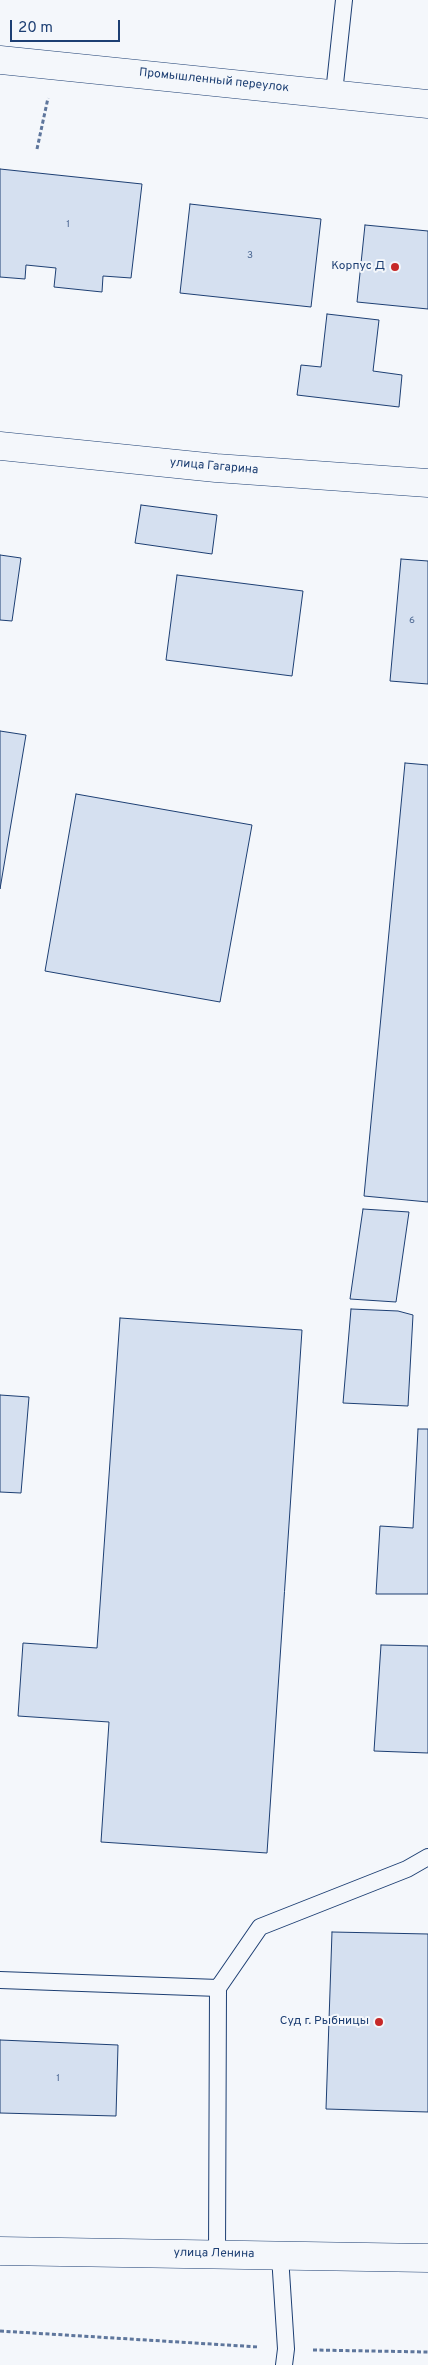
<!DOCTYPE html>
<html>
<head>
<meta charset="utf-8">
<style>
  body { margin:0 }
  #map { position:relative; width:428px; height:2365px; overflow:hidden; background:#f4f7fb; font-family:Overpass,sans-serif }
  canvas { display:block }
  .scale { position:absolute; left:10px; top:20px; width:110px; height:22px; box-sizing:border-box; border:2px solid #1d3f73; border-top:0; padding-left:6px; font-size:15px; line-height:18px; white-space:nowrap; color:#1d3f73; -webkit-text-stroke:4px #f4f7fb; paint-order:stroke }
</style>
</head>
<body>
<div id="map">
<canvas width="428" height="2365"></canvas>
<div class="scale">20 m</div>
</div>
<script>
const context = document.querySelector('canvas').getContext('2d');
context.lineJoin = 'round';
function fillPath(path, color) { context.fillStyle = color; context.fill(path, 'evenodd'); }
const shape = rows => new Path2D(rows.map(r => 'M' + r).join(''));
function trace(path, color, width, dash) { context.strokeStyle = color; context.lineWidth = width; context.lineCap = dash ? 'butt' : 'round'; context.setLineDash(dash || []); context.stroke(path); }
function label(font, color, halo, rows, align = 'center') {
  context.font = font + ' Overpass,sans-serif'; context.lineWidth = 4; context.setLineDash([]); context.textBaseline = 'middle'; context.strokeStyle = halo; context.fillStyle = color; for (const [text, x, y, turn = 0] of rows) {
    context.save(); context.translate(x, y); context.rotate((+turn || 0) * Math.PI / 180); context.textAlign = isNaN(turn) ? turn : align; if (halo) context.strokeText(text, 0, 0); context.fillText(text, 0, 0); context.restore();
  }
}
const building = shape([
  [0,169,142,184,131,278,103,276,102,292,54,287,56,268,26,265,25,279,0,277,0,169],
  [190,204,321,219,311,307,180,293,190,204],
  [365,225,428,231,428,309,357,302,365,225],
  [327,314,379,320,373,371,402,375,399,407,297,395,301,365,321,367,327,314],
  [141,505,217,515,212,554,135,543,141,505],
  [0,555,21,558,12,621,0,620,0,555],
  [401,559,428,561,428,684,390,681,401,559],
  [177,575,303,591,292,676,166,660,177,575],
  [0,731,26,735,0,889,0,731],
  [405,763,428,765,428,1202,364,1196,405,763],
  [76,794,252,825,220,1002,45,971,76,794],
  [363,1209,409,1212,396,1302,350,1299,363,1209],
  [351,1309,398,1311,413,1315,408,1406,343,1403,351,1309],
  [120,1318,302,1330,267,1853,101,1842,109,1722,18,1716,23,1643,97,1648,120,1318],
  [0,1395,29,1397,21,1493,0,1492,0,1395],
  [418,1429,428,1429,428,1594,376,1594,380,1526,413,1528,418,1429],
  [381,1645,428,1646,428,1753,374,1751,381,1645],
  [332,1932,428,1934,428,2112,326,2109,332,1932],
  [0,2040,118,2045,116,2116,0,2113,0,2040]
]);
fillPath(building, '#d5e0f0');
trace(building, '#1d3f73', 1);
const lane = shape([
  [334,93,344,0],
  [0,1980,218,1988,217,2254],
  [218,1988,260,1927,407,1869,428,1857],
  [280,2256,286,2349,284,2365]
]);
const street = shape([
  [0,60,428,104],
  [0,446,216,468,428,483],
  [0,2251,428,2258]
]);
trace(lane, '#1d3f73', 18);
trace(street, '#1d3f73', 29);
trace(shape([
  [37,149,48,98],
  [0,2331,259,2347],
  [313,2350,428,2352]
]), '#5e769c', 3, [4, 2.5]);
trace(lane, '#f4f7fb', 16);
trace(street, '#f4f7fb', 28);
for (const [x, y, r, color] of [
  [395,267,5,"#c62828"],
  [379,2022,5,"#c62828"]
]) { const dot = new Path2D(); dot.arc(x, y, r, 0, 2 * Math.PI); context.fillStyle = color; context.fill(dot); trace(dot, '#f4f7fb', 2); }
label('10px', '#4b6792', null, [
  ["1",68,225],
  ["3",250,256],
  ["6",412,621],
  ["1",58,2079]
]);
label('12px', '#1d3f73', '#f4f7fb', [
  ["Промышленный переулок",214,81,6],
  ["улица Гагарина",214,467,5],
  ["улица Ленина",214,2254,1]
]);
label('12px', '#1d3f73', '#f4f7fb', [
  ["Корпус Д",385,267],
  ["Суд г. Рыбницы",369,2022]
], 'right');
</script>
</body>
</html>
